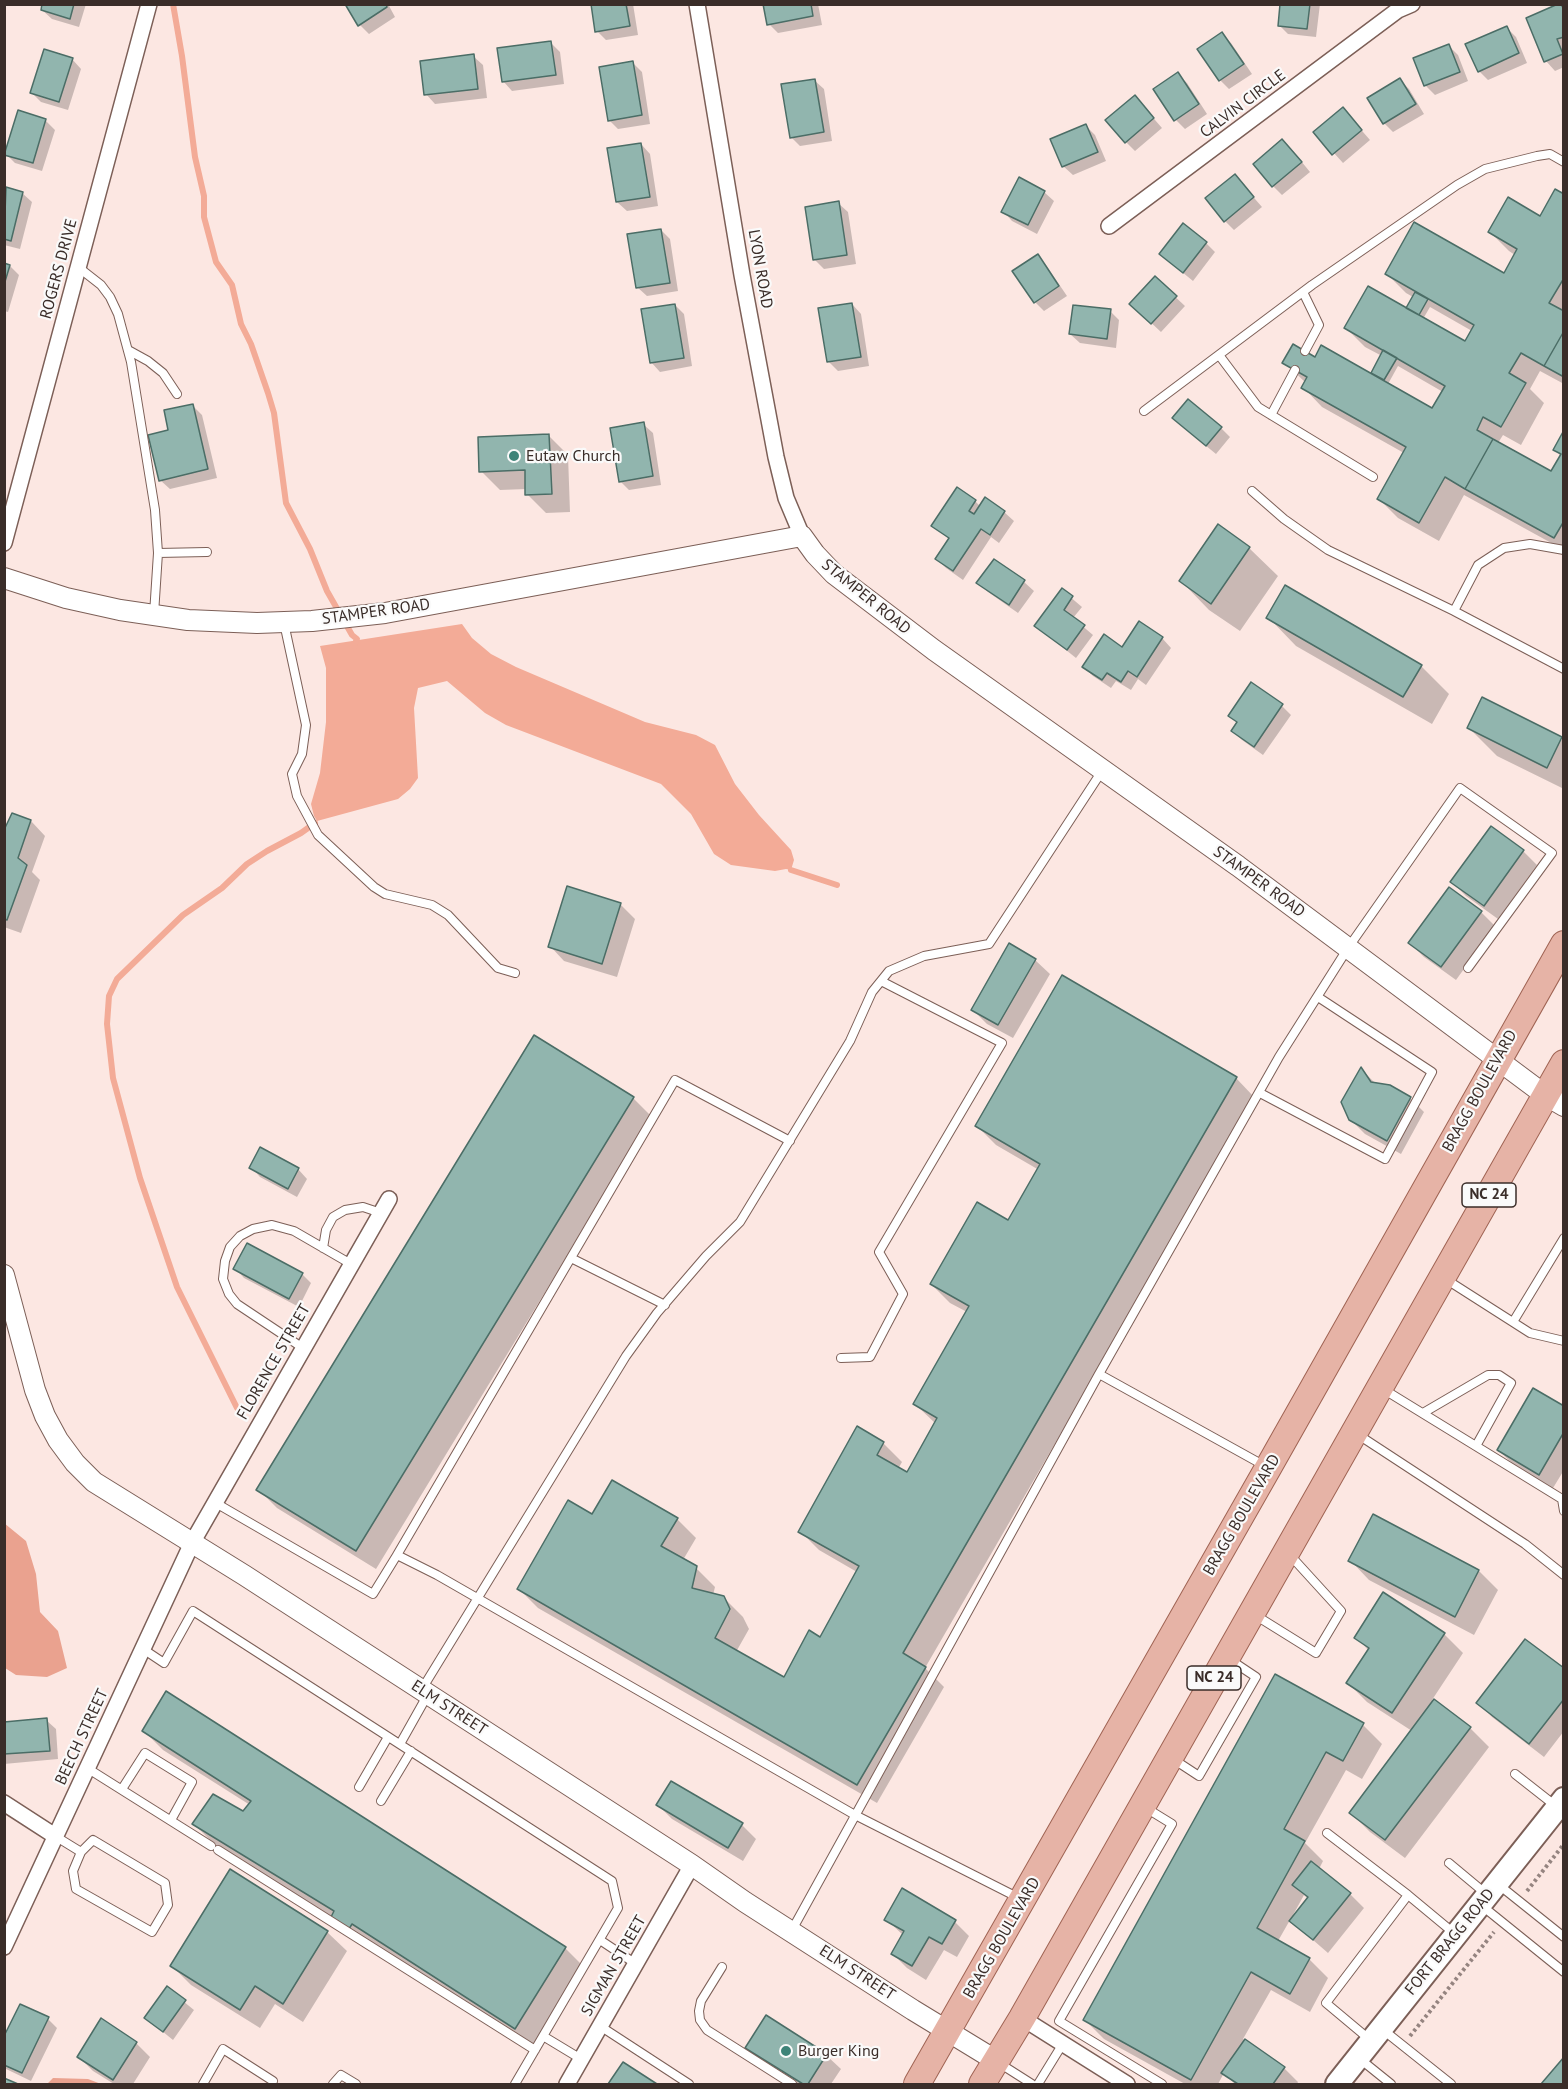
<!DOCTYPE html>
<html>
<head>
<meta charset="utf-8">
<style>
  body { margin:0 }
  #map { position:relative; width:1568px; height:2089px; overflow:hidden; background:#fce7e2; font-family:"PT Sans",sans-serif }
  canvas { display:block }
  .frame { position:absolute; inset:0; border:6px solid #3a2d29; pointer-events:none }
</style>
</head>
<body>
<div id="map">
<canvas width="1568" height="2089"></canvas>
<div class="frame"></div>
</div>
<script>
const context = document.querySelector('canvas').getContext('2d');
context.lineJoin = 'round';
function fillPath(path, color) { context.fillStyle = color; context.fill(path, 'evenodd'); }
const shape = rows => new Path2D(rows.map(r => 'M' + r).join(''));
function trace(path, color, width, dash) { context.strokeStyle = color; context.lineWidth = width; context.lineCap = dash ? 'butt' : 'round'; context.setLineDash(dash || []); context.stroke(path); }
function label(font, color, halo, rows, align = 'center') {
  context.font = font + ' "PT Sans",sans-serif'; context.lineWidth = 4.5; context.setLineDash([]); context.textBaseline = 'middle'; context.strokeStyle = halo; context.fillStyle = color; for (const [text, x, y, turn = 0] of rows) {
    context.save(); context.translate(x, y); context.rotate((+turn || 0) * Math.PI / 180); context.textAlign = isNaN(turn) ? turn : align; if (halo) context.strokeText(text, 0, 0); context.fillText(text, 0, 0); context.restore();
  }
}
fillPath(shape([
  [4,1523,26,1541,36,1574,40,1612,58,1631,67,1668,47,1677,16,1675,5,1668],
  [53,2078,88,2079,101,2084,47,2084]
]), '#eaa28f');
fillPath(shape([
  [462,624,472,638,491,654,516,667,645,722,696,735,715,745,735,784,759,815,791,850,794,860,791,870,786,869,775,871,731,865,714,854,691,814,661,784,506,725,485,713,447,681,418,688,414,708,418,778,410,789,398,799,317,821,314,816,311,804,320,773,326,722,326,668,320,646]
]), '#f3ab97');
fillPath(shape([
  [44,4,86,4,79,27,52,19,42,10],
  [347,4,388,4,395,17,369,34,360,25],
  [593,4,633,4,638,35,606,40,597,31],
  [765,4,818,4,822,25,778,33,769,24],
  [1282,4,1320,4,1316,37,1288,34,1279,25],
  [1560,5,1564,8,1564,67,1555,71,1546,61],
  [1507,28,1516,37,1527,63,1488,80,1479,71],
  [1222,34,1231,43,1252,74,1229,89,1220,80],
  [551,43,560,52,564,84,512,91,503,81],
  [1449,46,1458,55,1468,81,1435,95,1426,86,1415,59],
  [473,56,483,65,487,98,435,104,426,94],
  [72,59,81,69,68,110,41,102,32,93],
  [633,63,642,72,650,124,618,129,609,120],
  [1177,74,1187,83,1207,114,1185,129,1176,120,1155,89],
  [814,80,824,89,832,141,800,146,791,137],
  [1400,80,1409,89,1424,114,1393,132,1384,123],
  [1135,97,1162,128,1135,151,1126,142],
  [1343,109,1370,140,1343,163,1315,132],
  [19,112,46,121,55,130,42,171,15,163,6,154],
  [1086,126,1095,135,1106,161,1073,175,1063,166],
  [641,144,650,154,658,206,627,211,617,202],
  [1292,150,1310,172,1282,195,1273,186],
  [1235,176,1262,207,1234,230,1225,221],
  [7,189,22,193,32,202,20,249,4,245,4,198],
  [1044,192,1054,201,1037,234,1012,221,1003,211],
  [1564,196,1564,384,1540,371,1530,389,1544,403,1521,445,1503,435,1498,443,1552,473,1561,456,1555,450,1564,434,1564,550,1464,495,1439,541,1398,518,1379,499,1404,453,1322,407,1303,387,1306,383,1284,362,1316,359,1377,377,1372,372,1382,356,1365,347,1346,328,1407,310,1413,297,1406,293,1387,274,1504,275,1515,255,1509,251,1490,232,1540,218],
  [1430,307,1472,331,1466,343,1423,319],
  [1398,366,1443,392,1433,410,1388,384],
  [838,203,848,212,856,264,824,269,815,260,806,208],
  [661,230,670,239,678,291,647,296,637,287],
  [1206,243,1215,252,1193,281,1171,263],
  [1037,256,1046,265,1067,296,1044,311,1035,302],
  [4,264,10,266,19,275,8,312,4,311],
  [1155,278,1185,306,1161,332,1131,304],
  [852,304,861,314,869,366,838,371,828,361],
  [675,305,684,314,692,366,660,372,651,362],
  [1110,311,1119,320,1116,348,1080,343,1070,334],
  [192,405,202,415,217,478,170,489,160,480,170,431],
  [643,424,653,433,661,485,629,490,620,481],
  [1183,427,1221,428,1230,437,1216,454],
  [549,436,568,455,570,512,546,513,527,494,527,489,500,490,481,471],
  [985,499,1004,512,1014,521,999,543,991,537,963,580,946,568,937,559,950,540,933,526,975,501,980,506],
  [1249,548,1278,576,1240,631,1209,610,1181,581],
  [994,561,1024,582,1034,591,1018,613,988,592,978,583],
  [1062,590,1082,607,1073,618,1093,635,1076,658,1036,626],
  [1268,617,1421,666,1449,694,1432,724,1296,646],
  [1162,638,1171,648,1146,685,1138,679,1131,690,1116,681,1111,688,1093,676,1084,667,1123,649],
  [1251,684,1282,706,1291,715,1263,755,1242,740,1233,731,1238,723,1230,715],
  [1483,699,1564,741,1564,789,1497,756,1469,728],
  [13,815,31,821,45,836,32,872,40,880,21,933,4,927,4,832],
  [1523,851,1537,865,1498,919,1466,896,1452,882],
  [568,888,621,905,635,919,617,977,564,961,550,946],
  [1481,912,1495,926,1456,980,1424,957,1410,943],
  [1035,960,1050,974,1013,1038,987,1024,973,1010],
  [1062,978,1236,1078,1255,1098,925,1668,944,1687,877,1803,538,1608,519,1589,593,1516,677,1519,696,1538,683,1560,696,1568,715,1587,713,1595,723,1597,743,1617,749,1629,736,1652,784,1679,821,1639,857,1572,819,1550,800,1531,883,1443,902,1462,898,1469,907,1474,936,1424,915,1404,967,1312,950,1303,931,1284,1009,1222,1039,1170,996,1145,977,1126],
  [1361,1069,1375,1083,1410,1098,1424,1112,1401,1154,1365,1134,1351,1120],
  [633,1098,652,1117,376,1569,277,1508,258,1489],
  [251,1167,298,1169,307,1179,297,1197,260,1177],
  [235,1268,302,1274,311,1283,299,1307,244,1278],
  [1564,1408,1564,1470,1553,1488,1513,1464,1498,1450],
  [1373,1516,1479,1571,1498,1590,1474,1635,1369,1580,1350,1560],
  [1444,1634,1463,1653,1432,1700,1470,1728,1489,1747,1405,1858,1370,1832,1351,1813,1412,1731,1367,1702,1348,1683,1369,1651,1356,1637],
  [1564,1670,1564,1731,1544,1757,1492,1717,1478,1702],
  [1276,1676,1363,1725,1382,1744,1362,1779,1346,1770,1305,1843,1323,1861,1319,1869,1350,1894,1364,1908,1328,1953,1290,1920,1278,1941,1309,1959,1328,1978,1310,2012,1271,1990,1243,2039,1284,2068,1298,2082,1297,2084,1235,2084,1224,2073,1218,2084,1185,2084,1104,2039,1085,2020],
  [1304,1895,1308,1899,1295,1916,1293,1915],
  [46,1720,56,1729,58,1759,4,1764,4,1724],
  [144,1731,565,1948,584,1967,535,2047,372,1942,369,1947,333,1917,213,1843,194,1824,244,1813,250,1805,163,1750],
  [658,1805,742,1825,756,1839,743,1861,672,1819],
  [230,1871,327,1932,347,1951,303,2022,275,2004,260,2028,191,1985,172,1966],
  [886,1919,955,1922,969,1936,957,1957,944,1950,926,1980,907,1968,893,1954,904,1936],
  [167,1988,194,2010,173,2040,146,2018],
  [48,2019,57,2028,31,2081,4,2068,4,2039],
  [136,2043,150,2057,133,2084,114,2084,93,2071,79,2057],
  [747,2048,826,2055,841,2069,831,2084,797,2084,761,2062],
  [623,2064,655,2084,610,2084]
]), '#0003');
trace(shape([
  [173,4,182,56,195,157,204,196,204,217,216,262,232,285,241,324,251,344,268,393,274,413,286,503,310,549,327,591,352,635,357,639,354,646],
  [791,870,837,885],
  [237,1408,177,1287,140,1178,113,1078,107,1024,109,996,117,979,183,915,222,888,247,864,267,851,301,833,315,823]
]), '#f3ab97', 6);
const building = shape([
  [42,4,74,4,70,19,41,10,42,4],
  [345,4,386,4,387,7,358,26,345,4],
  [591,4,626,4,630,26,595,32,591,4],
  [763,4,811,4,813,16,767,25,763,4],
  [1280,4,1310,4,1307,29,1278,26,1280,4],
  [1558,4,1561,4,1564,10,1564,37,1557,39,1563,54,1544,62,1526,18,1558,4],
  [1507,26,1519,53,1478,72,1465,44,1507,26],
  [1222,32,1244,64,1219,81,1197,49,1222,32],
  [551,41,556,75,502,82,497,48,551,41],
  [1449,44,1460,72,1424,86,1413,58,1449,44],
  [44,49,73,58,59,102,30,93,44,49],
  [474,54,478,89,424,95,420,61,474,54],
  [633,61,642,115,608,121,599,67,633,61],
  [1178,72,1199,104,1174,121,1153,89,1178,72],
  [1400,78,1416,104,1383,124,1367,98,1400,78],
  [815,79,824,132,790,138,781,84,815,79],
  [1135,95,1154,118,1125,143,1105,120,1135,95],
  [1343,107,1362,130,1332,155,1313,132,1343,107],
  [18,110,46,119,33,163,4,155,18,110],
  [1086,124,1098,152,1062,167,1050,139,1086,124],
  [1282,139,1302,162,1272,187,1253,164,1282,139],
  [641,143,650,197,616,202,607,148,641,143],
  [1235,174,1254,197,1224,222,1205,198,1235,174],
  [1019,177,1045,191,1028,225,1001,212,1019,177],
  [6,187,23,192,11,241,4,239,6,187],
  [1555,189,1564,194,1564,278,1549,303,1564,311,1564,331,1544,366,1521,353,1509,373,1526,383,1501,427,1483,417,1477,430,1493,439,1465,489,1445,477,1419,523,1377,499,1406,447,1301,388,1307,377,1282,363,1293,344,1315,357,1321,345,1432,408,1445,386,1344,328,1368,286,1465,341,1474,325,1385,274,1414,222,1504,273,1517,249,1488,232,1508,197,1540,216,1555,189],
  [839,201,847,255,813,260,805,207,839,201],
  [1183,223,1207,242,1183,273,1159,254,1183,223],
  [661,229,670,283,636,288,627,234,661,229],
  [1038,254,1059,286,1034,303,1012,271,1038,254],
  [4,263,10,265,4,285,4,263],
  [1155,276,1177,296,1151,324,1129,304,1155,276],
  [1415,292,1428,299,1419,315,1406,308,1415,292],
  [852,303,861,357,827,362,818,308,852,303],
  [675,304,684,358,650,363,641,309,675,304],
  [1073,305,1111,309,1107,339,1069,334,1073,305],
  [1564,331,1564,377,1544,366,1564,331],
  [1383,350,1397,358,1384,380,1371,373,1383,350],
  [1188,399,1222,427,1206,446,1172,418,1188,399],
  [193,404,208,469,159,481,148,435,168,430,164,410,193,404],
  [644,422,653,476,619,482,610,428,644,422],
  [1564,430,1564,521,1554,538,1465,489,1493,439,1551,471,1561,454,1553,450,1564,430],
  [549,434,552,494,525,495,525,470,479,472,478,437,549,434],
  [957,487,976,500,969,511,974,514,985,497,1005,511,990,535,981,529,953,571,935,559,949,538,931,526,957,487],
  [1218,524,1250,547,1211,604,1179,581,1218,524],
  [994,559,1025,580,1009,605,976,583,994,559],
  [1285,585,1422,665,1403,697,1266,618,1285,585],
  [1062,588,1073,596,1064,610,1085,625,1067,650,1034,626,1062,588],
  [1139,621,1163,637,1137,677,1128,671,1121,682,1107,673,1102,680,1082,667,1104,634,1122,647,1139,621],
  [1251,682,1283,704,1254,747,1231,731,1237,722,1228,716,1251,682],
  [1482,697,1562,737,1547,768,1467,728,1482,697],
  [12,813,31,820,18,858,27,865,7,920,4,919,4,830,12,813],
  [1491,826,1524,850,1484,906,1450,882,1491,826],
  [567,886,621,903,602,964,548,947,567,886],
  [1449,887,1482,911,1441,967,1408,943,1449,887],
  [1009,943,1036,959,998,1025,971,1010,1009,943],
  [1062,975,1237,1077,903,1653,926,1667,857,1785,517,1589,568,1500,592,1514,612,1480,678,1518,661,1546,697,1566,692,1588,724,1596,730,1609,715,1638,784,1677,809,1630,820,1637,859,1566,798,1532,857,1426,884,1442,877,1455,907,1472,937,1418,913,1404,969,1306,930,1284,977,1202,1008,1220,1040,1164,975,1126,1062,975],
  [534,1035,634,1097,356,1551,256,1490,534,1035],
  [1361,1067,1371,1082,1390,1085,1411,1097,1387,1141,1349,1120,1341,1102,1361,1067],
  [260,1147,299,1168,288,1189,249,1168,260,1147],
  [247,1243,303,1273,289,1299,233,1269,247,1243],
  [1533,1388,1564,1406,1564,1432,1539,1475,1497,1450,1533,1388],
  [1373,1514,1479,1570,1455,1617,1348,1561,1373,1514],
  [1383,1592,1445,1633,1392,1713,1346,1683,1369,1648,1354,1638,1383,1592],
  [1525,1639,1564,1668,1564,1699,1529,1744,1476,1703,1525,1639],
  [1275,1674,1364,1723,1343,1761,1326,1752,1284,1829,1305,1841,1257,1928,1310,1958,1290,1994,1251,1972,1191,2080,1083,2020,1275,1674],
  [166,1691,566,1947,515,2029,352,1924,349,1929,331,1917,334,1911,192,1824,213,1794,243,1811,251,1801,142,1731,166,1691],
  [1434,1699,1471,1727,1385,1840,1349,1813,1434,1699],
  [47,1718,50,1751,4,1754,4,1722,47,1718],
  [671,1781,743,1823,728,1848,656,1805,671,1781],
  [1311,1861,1351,1893,1313,1940,1289,1921,1308,1897,1292,1885,1311,1861],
  [230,1869,328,1931,283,2004,255,1986,240,2010,170,1966,230,1869],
  [902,1888,956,1920,942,1944,929,1937,912,1966,891,1954,904,1931,884,1920,902,1888],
  [167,1986,186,2000,163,2032,144,2018,167,1986],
  [20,2004,49,2017,22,2073,4,2065,4,2036,20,2004],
  [766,2015,827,2054,808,2084,803,2084,745,2048,766,2015],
  [101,2018,137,2042,113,2080,77,2057,101,2018],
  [1245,2039,1285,2067,1273,2084,1238,2084,1221,2073,1245,2039],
  [1564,2057,1564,2084,1541,2084,1564,2057],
  [623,2062,657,2084,608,2084,623,2062],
  [4,2078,18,2084,4,2084,4,2078]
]);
fillPath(building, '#91b5ae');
trace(building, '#4b6d66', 1.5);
const service = shape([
  [78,267,101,285,110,297,118,314,131,362,155,510,158,553,154,614],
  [1303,292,1319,325,1305,351],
  [128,350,148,361,163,373,177,394],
  [1219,355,1258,407,1373,477],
  [1144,411,1312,285,1457,185,1485,169,1537,156,1550,154,1564,162],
  [1271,415,1295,370],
  [1252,491,1284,519,1328,550,1454,611],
  [1564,550,1530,544,1504,548,1478,565,1454,611,1564,669],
  [158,553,207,552],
  [284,623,306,725,302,754,292,774,297,796,318,835,374,887,385,894,432,905,448,915,498,968,515,973],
  [1260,1093,1385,1159,1432,1072,1318,997],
  [323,1248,326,1230,333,1217,345,1210,363,1207,381,1213],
  [571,1258,665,1305],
  [1447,1280,1530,1333,1564,1341],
  [1513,1322,1564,1238],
  [303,1348,237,1304,229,1294,223,1279,225,1261,230,1247,240,1236,253,1229,272,1225,294,1231,351,1264],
  [841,1358,870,1357,903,1294,879,1252,1002,1043,881,981],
  [1099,1374,1279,1057,1348,948,1460,788,1552,853,1468,968],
  [1383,1389,1562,1499,1564,1511],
  [1423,1413,1488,1375,1499,1375,1511,1383,1476,1446],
  [1357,1434,1525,1544,1564,1575],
  [214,1502,373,1594,397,1555,437,1575,855,1815,1019,1898],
  [397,1555,675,1080,790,1141],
  [1255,1615,1316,1653,1341,1611,1289,1554],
  [143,1649,164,1663,193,1611,612,1881,618,1908,515,2084],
  [422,1689,626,1356,657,1313,706,1256,740,1222,850,1041,872,992,889,971,924,956,989,944,1102,771],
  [400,1744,427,1696],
  [1173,1759,1199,1776,1256,1677,1229,1659],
  [87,1768,211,1846],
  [1515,1774,1557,1807],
  [359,1787,388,1737],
  [122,1789,145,1753,192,1782,171,1820],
  [381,1801,411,1751],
  [1146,1808,1172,1824,1059,2021,1162,2084],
  [1327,1833,1408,1895,1326,2003,1369,2039],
  [55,1836,81,1852,73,1871,76,1889,152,1932,168,1905,165,1883,93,1840,81,1852],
  [218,1850,535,2050],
  [1449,1863,1485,1893],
  [1499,1885,1564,1937],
  [1408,1895,1455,1934],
  [1481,1905,1564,1972],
  [792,1930,1099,1374,1265,1466],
  [600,1940,636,1964],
  [722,1967,701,2001,699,2011,700,2020,707,2030,792,2084],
  [600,2026,689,2084],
  [1382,2029,1451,2084],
  [543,2036,581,2059],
  [1360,2059,1391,2084],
  [999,2063,1032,2084],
  [203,2084,223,2049,273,2081],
  [333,2084,341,2075,356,2084],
  [1038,2084,1062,2045]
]);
const minor = shape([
  [697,4,742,275,776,457,786,498,802,536],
  [1109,226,1398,10,1412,4],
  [4,543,149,4],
  [4,1803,55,1836],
  [4,1947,192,1543,389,1199],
  [1022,2018,1127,2084],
  [567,2084,692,1865]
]);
const tertiary = shape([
  [4,578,66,598,120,610,188,620,257,623,312,621,385,613,802,536,815,554,834,574,934,650,1238,866,1545,1095,1564,1106],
  [4,1275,35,1390,45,1416,58,1440,75,1463,94,1482,244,1575,692,1865,745,1902,913,2010,995,2060]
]);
const secondary = shape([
  [1337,2084,1564,1799]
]);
const primary = shape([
  [917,2084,1268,1468,1564,944],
  [982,2084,1022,2018,1564,1063]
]);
trace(service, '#7c5f57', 10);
trace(minor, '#7c5f57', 18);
trace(tertiary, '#7c5f57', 22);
trace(secondary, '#7c5f57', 26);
trace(primary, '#9f6353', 28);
trace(shape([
  [1527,1891,1564,1844],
  [1410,2036,1494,1932]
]), '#958480', 4, [3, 3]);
trace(service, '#fff', 8);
trace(minor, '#fff', 15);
trace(tertiary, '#fff', 20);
trace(secondary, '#fff', 22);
trace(primary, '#e6b3a6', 26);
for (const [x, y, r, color] of [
  [514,456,6,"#3e8378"],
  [786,2051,6,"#3e8378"]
]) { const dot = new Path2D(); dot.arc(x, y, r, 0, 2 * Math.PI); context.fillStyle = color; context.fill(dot); trace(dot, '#fafafa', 2); }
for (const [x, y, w] of [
  [1489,1195,54],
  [1214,1678,54]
]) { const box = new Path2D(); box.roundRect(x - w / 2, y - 12, w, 24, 4.5); context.fillStyle = '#fafafa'; context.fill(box); trace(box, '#3a2d29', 1.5); }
label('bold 15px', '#3a2d29', null, [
  ["NC 24",1489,1195],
  ["NC 24",1214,1678]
]);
label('16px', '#3a2d29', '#fafafa', [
  ["CALVIN CIRCLE",1243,104,-37],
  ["ROGERS DRIVE",59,269,-75],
  ["LYON ROAD",760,269,80],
  ["STAMPER ROAD",866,597,39],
  ["STAMPER ROAD",376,612,-8],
  ["STAMPER ROAD",1259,882,36],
  ["BRAGG BOULEVARD",1480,1091,-61],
  ["FLORENCE STREET",274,1362,-60],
  ["BRAGG BOULEVARD",1242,1515,-60],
  ["ELM STREET",449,1708,33],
  ["BEECH STREET",82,1737,-65],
  ["BRAGG BOULEVARD",1002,1938,-60],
  ["FORT BRAGG ROAD",1450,1942,-51],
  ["SIGMAN STREET",614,1966,-60],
  ["ELM STREET",857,1973,33]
]);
label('16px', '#3a2d29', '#fafafa', [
  ["Eutaw Church",526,456],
  ["Burger King",798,2051]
], 'left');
</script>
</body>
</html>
